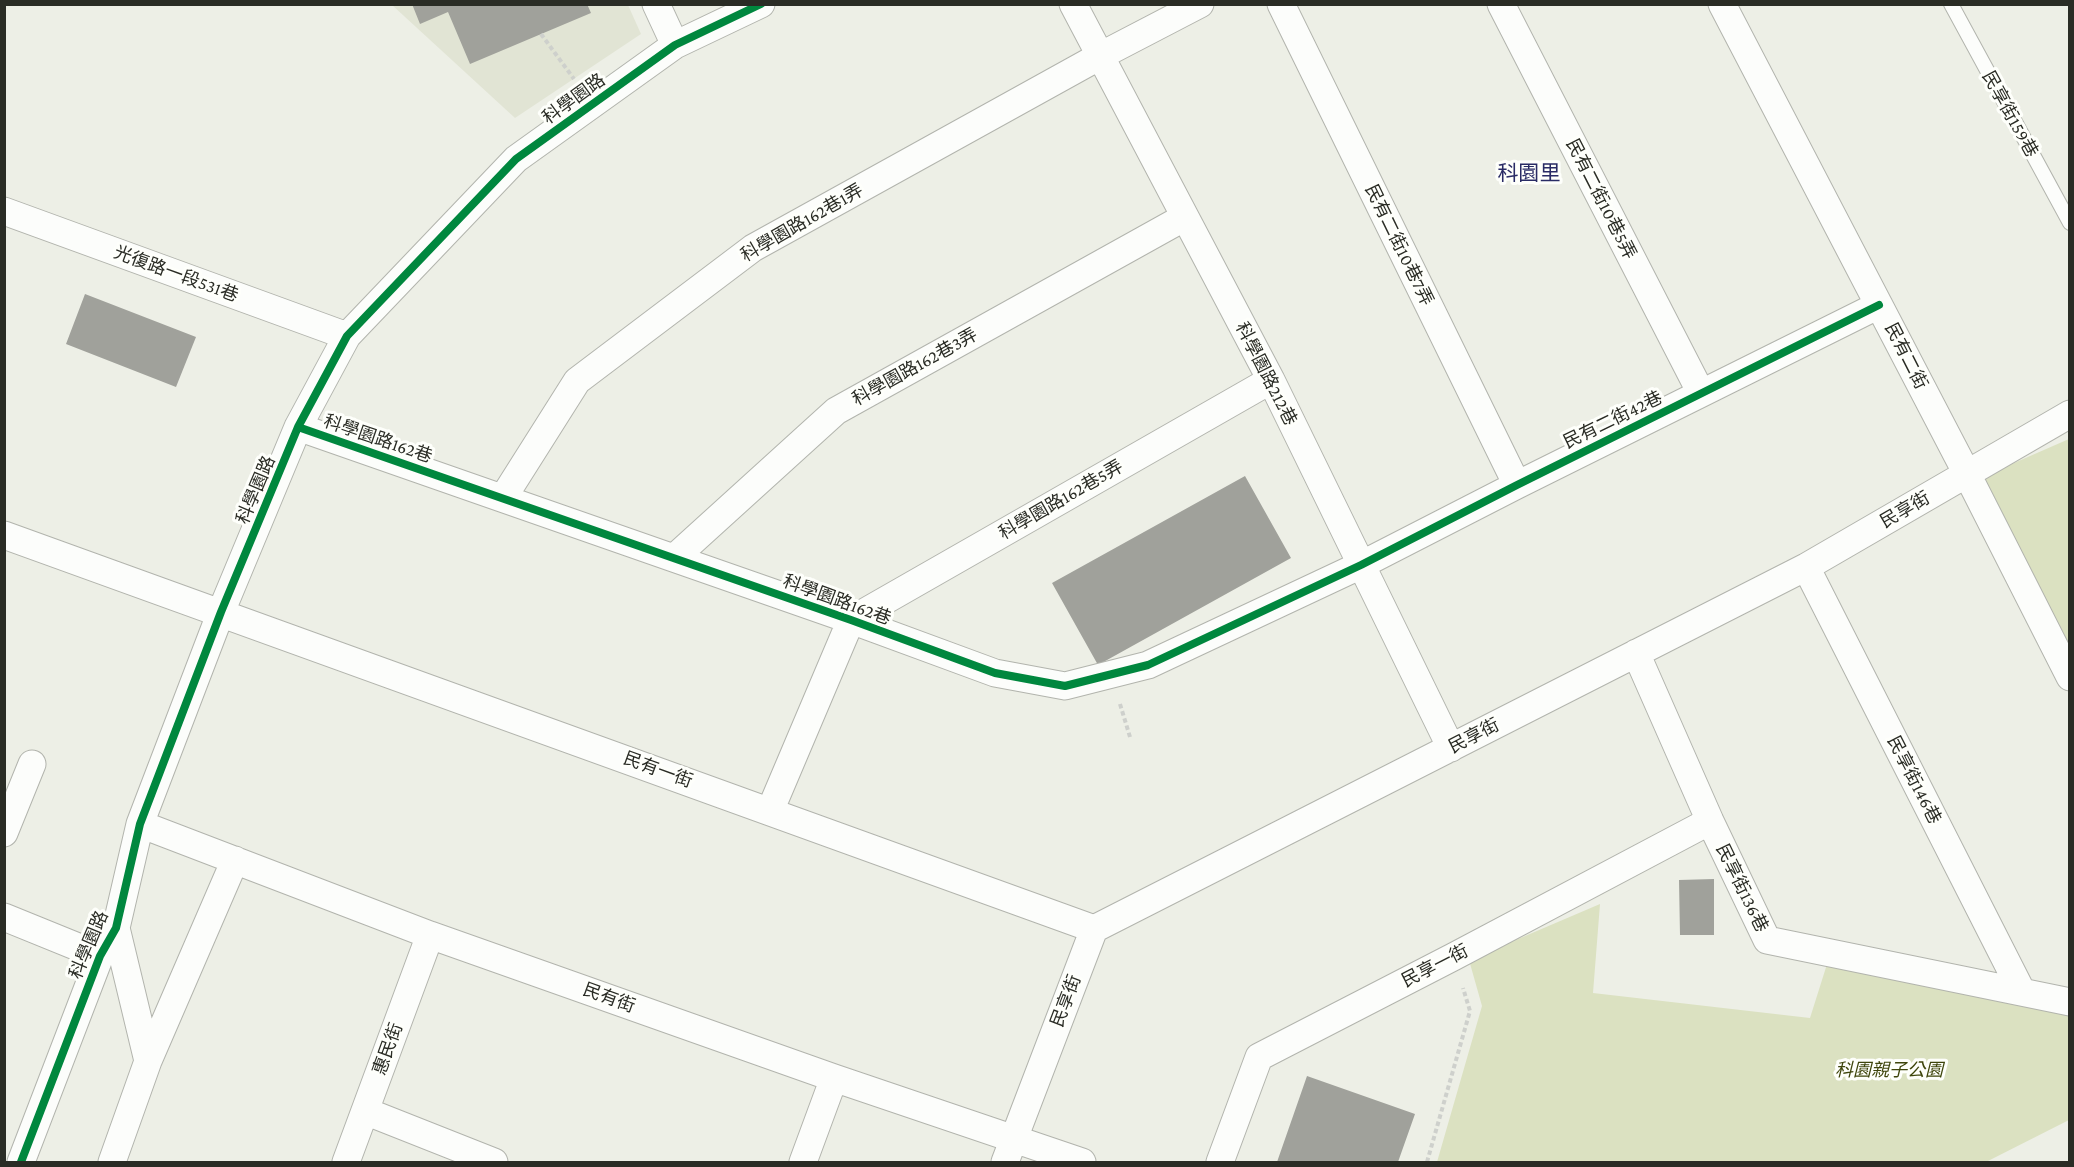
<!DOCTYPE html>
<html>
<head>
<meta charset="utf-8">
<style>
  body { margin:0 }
  #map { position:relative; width:2074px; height:1167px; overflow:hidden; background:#edefe6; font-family:"Crimson Pro",serif }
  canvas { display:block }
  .frame { position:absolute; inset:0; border:6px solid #2a2c25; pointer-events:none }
</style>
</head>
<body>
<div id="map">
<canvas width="2074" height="1167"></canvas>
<div class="frame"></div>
</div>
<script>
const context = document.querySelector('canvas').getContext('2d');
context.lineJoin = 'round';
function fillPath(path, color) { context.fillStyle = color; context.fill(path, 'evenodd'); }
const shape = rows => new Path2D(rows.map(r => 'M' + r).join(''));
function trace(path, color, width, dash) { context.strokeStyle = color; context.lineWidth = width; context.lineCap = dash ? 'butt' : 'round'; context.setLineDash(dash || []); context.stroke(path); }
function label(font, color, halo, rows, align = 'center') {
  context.font = font + ' "Crimson Pro","Noto Sans TC",serif'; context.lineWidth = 6; context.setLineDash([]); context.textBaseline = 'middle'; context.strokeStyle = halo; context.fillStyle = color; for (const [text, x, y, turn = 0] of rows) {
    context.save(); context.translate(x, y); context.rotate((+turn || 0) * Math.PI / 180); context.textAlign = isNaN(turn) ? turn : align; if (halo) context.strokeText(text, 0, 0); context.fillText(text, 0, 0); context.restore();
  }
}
fillPath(shape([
  [392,5,628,5,641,34,515,118]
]), '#e1e4d4');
fillPath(shape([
  [2069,439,2069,645,1982,477],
  [1600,904,1593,993,1810,1018,1828,961,2069,1014,2069,1120,1986,1162,1437,1162,1482,1006,1469,960]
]), '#dbe1c1');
fillPath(shape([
  [412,4,587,4,591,13,470,64,448,12,420,24],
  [85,294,196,337,176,387,66,344],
  [1245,476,1291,558,1098,665,1052,583],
  [1714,879,1714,935,1680,935,1679,880],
  [1307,1076,1415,1114,1398,1162,1277,1162]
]), '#a0a19b');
const service = shape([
  [1951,4,2070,223]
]);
const minor = shape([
  [656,4,675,45],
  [1073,4,1271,380,1451,748],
  [1281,4,1517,485],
  [1501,4,1701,393],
  [1722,4,1967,474,2070,677],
  [4,211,347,336],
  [298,427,851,620,995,673,1065,686,1148,665,1361,565,1517,485,1879,305],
  [503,498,577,381,753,248,1100,56,1200,4],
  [4,535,1094,929],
  [674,558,836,411,1185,217],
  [1806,567,2022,992],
  [851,620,1271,380],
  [1636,653,1710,821,1767,940,2070,1002],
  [770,811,851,620],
  [140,824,430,935,834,1078,1082,1162],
  [4,833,32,764],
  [4,917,100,956],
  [148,1061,235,860],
  [365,1111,494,1162],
  [21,1162,100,956,116,928,140,824,221,612,298,427,347,336,516,159,675,45,761,4],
  [112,1162,148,1061,116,928],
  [346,1162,430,935],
  [803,1162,834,1078],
  [1005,1162,1094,929,1806,567,2070,414],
  [1220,1162,1259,1057,1453,957,1710,821]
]);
trace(service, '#b2b4ad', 16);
trace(minor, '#b2b4ad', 29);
trace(shape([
  [541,34,574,79],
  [1120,704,1130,737],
  [1427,1162,1470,1011,1463,988]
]), '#ced0cc', 4, [4.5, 3]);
trace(service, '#fcfdfb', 14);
trace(minor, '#fcfdfb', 27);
trace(shape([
  [298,427,851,620,995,673,1065,686,1148,665,1361,565,1517,485,1879,305],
  [21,1162,100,956,116,928,140,824,221,612,298,427,347,336,516,159,675,45,761,4]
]), '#00873e', 8);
label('18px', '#2a2c25', '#fefffb', [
  ["科學園路",574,99,-36],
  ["民享街159巷",2010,114,61],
  ["民有二街10巷5弄",1601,199,63],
  ["科學園路162巷1弄",802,223,-30],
  ["民有二街10巷7弄",1399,245,64],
  ["光復路一段531巷",176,274,20],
  ["民有二街",1906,356,63],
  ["科學園路162巷3弄",915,367,-29],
  ["科學園路212巷",1266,374,63],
  ["民有二街42巷",1613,420,-26],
  ["科學園路162巷",378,439,19],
  ["科學園路",256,490,-67],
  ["科學園路162巷5弄",1061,500,-30],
  ["民享街",1905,510,-30],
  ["科學園路162巷",837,600,20],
  ["民享街",1474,736,-27],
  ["民有一街",658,770,20],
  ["民享街146巷",1914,780,63],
  ["民享街136巷",1742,888,64],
  ["科學園路",89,945,-67],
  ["民享一街",1435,966,-27],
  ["民有街",609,998,20],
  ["民享街",1066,1001,-69],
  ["惠民街",388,1049,-70]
]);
label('italic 18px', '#3e450b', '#fefffb', [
  ["科園親子公園",1889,1070]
]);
label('21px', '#292b65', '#fefffb', [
  ["科園里",1529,174]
]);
</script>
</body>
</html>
